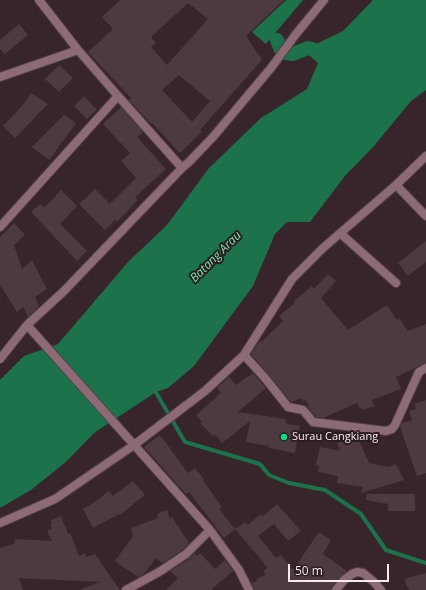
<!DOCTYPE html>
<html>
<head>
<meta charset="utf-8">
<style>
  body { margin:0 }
  #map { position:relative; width:426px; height:590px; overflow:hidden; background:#37252b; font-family:"Open Sans",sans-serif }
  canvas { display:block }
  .scale { position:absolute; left:288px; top:564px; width:101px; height:18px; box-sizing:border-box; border:2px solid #f7ebef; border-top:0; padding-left:5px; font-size:12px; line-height:14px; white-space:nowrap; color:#f7ebef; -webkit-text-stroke:3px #2c1c22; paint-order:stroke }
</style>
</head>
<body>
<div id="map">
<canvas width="426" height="590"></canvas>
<div class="scale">50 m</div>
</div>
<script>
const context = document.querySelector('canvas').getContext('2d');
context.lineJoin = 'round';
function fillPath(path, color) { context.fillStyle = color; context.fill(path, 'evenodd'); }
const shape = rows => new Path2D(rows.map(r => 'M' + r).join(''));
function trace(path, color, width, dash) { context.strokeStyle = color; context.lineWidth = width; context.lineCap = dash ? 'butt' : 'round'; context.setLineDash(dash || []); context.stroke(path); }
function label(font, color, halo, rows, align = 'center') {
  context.font = font + ' "Open Sans",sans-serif'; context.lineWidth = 4; context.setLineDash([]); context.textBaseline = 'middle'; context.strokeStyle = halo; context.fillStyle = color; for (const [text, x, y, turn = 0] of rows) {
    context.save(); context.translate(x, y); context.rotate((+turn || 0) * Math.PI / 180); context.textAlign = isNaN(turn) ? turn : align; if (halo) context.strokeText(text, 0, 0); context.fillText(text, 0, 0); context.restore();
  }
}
fillPath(shape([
  [286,0,303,0,266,44,252,32],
  [373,0,426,0,426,90,411,101,374,146,345,176,310,222,287,222,275,234,253,286,194,366,168,388,156,392,94,433,67,461,31,490,0,508,0,380,24,356,58,344,128,262,167,225,209,168,261,118,307,89,318,63,310,56,318,52,308,48,343,31]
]), '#1c724a');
trace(shape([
  [154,389,185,442,260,464,269,475,289,483,325,490,361,514,386,550,426,563]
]), '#1c724a', 4);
trace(shape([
  [277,40,282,52],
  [286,53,293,54,308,48,325,53]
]), '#1c724a', 14);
fillPath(shape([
  [120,0,284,0,246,36,262,60,200,130,202,132,180,153,152,123,151,124,129,100,131,98,88,52,113,29,102,17],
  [188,3,208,19,167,65,151,47,156,43,151,37],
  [179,75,210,101,192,122,162,90],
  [19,24,28,35,5,54,0,49,0,40],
  [59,65,73,78,59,92,45,79],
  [31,93,48,104,15,138,3,126,23,105],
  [84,96,97,110,87,119,74,106],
  [121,107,143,132,137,137,166,169,135,197,138,200,117,222,115,220,105,230,79,204,95,189,110,204,136,178,121,161,130,153,103,124],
  [64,115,76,123,49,160,32,147],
  [61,190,77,206,60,224,87,251,77,261,31,212,40,204,44,208],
  [14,223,25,235,14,245,22,269,32,260,47,289,35,297,39,306,28,317,23,307,17,312,0,285,0,237],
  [426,241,426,262,408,276,398,263],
  [328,274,336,281,321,298,348,330,387,305,397,320,399,318,408,331,426,324,426,363,396,377,401,389,372,400,374,406,363,410,362,408,360,409,357,403,323,418,316,417,310,410,306,400,303,401,302,398,291,402,269,375,251,354,259,342,260,341,261,342,283,321,279,316,295,303,294,301,312,286,314,289],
  [253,373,266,388,238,412,285,419,287,424,300,426,295,453,269,448,269,446,246,442,250,421,222,443,215,434,213,436,200,423,202,422,196,415,221,393,217,388,229,377,236,385],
  [426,400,426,473,417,476,400,427,402,423,412,420,409,411,416,409,414,404],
  [356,434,369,463,388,467,396,464,404,480,361,493,363,487,337,483,338,476,318,472,319,466,316,465,320,447,340,451,337,443],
  [160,435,188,473,195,468,204,479,203,480,222,507,219,509,235,529,224,538,189,492,186,494,144,447],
  [133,481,145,495,120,515,119,514,93,528,83,509,92,504,109,491,113,496],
  [367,494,415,494,415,511,388,511,388,504,366,500],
  [277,504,301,531,288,541,274,524,258,536,276,558,281,555,293,570,319,532,331,540,323,554,347,571,340,577,332,587,331,590,254,590,252,583,257,581,256,579,266,575,263,571,268,568,235,529,245,522,248,525,261,514,263,516],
  [167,510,170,519,172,517,189,543,182,550,162,563,156,558,145,573,138,577,115,561,133,536,131,528,158,518,157,514],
  [61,516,68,534,70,533,79,556,85,553,86,557,95,554,120,590,81,590,81,589,100,582,19,578,23,590,0,590,0,548,15,543,15,539,52,541,47,531,52,529,50,524,52,524,51,520],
  [195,553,197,556,200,553,215,569,225,560,233,571,211,590,166,590,178,578,170,571,189,559],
  [426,573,426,590,409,590,404,579]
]), '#4c3a40');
const minor = shape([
  [39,0,78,50],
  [0,77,78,50,118,96],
  [396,185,426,216],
  [0,227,118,96,182,168],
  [340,233,396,283],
  [27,325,210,530,239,570,249,590],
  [244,355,265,378,288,407,303,410,313,422,386,431,392,429,395,425,419,372,426,368],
  [0,359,27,325,64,291,182,168,189,162,213,137,271,68,296,34,324,0],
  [0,523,55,499,134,445,205,391,244,355,292,279,323,248,396,185,426,156],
  [126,590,159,572,186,554,210,530],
  [336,590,344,580,352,574,357,572,363,573,373,581,381,590]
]);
trace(minor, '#524146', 10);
trace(minor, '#8c6a76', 8);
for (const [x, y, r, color] of [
  [284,437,4,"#0ed98a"]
]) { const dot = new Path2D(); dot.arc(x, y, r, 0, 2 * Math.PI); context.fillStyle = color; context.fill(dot); trace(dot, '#2c1c22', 1.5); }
label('11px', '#f7ebef', '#2c1c22', [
  ["Surau Cangkiang",292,437]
], 'left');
label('italic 12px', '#7ae8ac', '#2c1c22', [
  ["Batang Arau",216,257,-45]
]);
</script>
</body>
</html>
